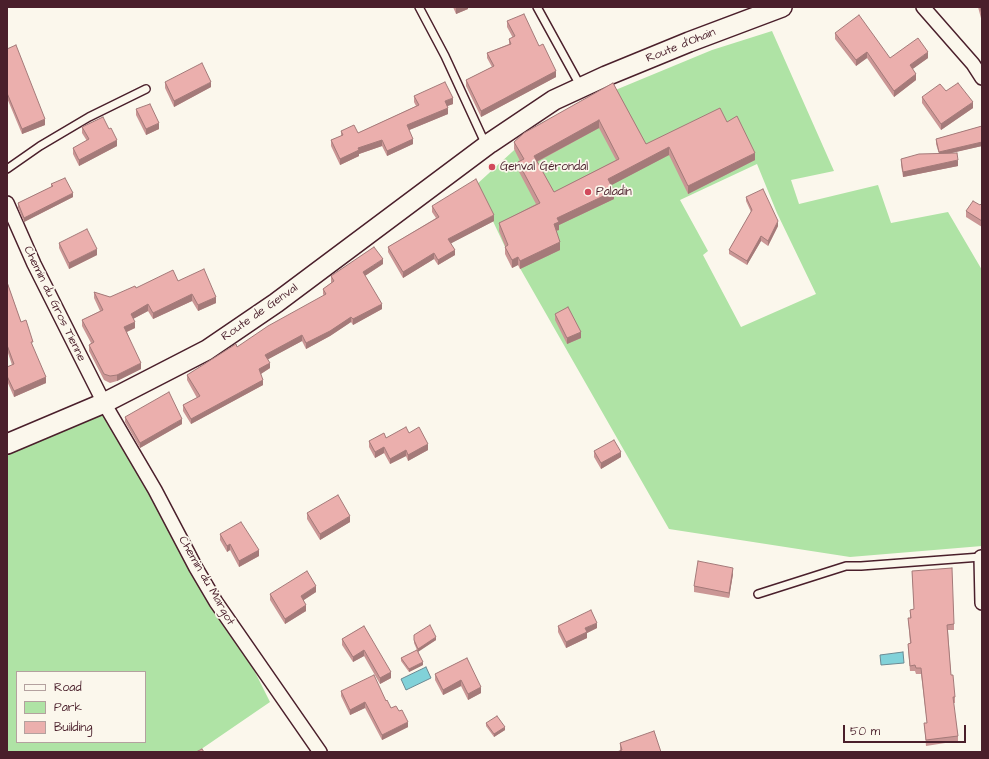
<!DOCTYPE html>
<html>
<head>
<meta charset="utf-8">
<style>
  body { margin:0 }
  #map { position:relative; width:989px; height:759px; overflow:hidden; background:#fbf7ec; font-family:"Architects Daughter",sans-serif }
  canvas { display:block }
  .frame { position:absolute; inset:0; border:8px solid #4a1f2b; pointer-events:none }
  .legend { position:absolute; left:16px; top:671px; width:130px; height:72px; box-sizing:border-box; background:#fbf7ec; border:1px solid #b4a19f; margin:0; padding:5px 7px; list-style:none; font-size:12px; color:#4a1f2b }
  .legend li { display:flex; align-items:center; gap:8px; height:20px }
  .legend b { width:20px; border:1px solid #b4a19f }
  .scale { position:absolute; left:843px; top:725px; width:123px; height:18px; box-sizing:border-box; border:2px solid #4a1f2b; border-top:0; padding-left:5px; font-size:12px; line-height:14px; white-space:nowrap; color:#4a1f2b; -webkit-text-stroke:3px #fbf7ec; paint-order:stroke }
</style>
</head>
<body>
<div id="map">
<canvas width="989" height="759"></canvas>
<div class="frame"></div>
<ul class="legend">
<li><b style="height:5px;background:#fbf7ec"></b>Road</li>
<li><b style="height:11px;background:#afe3a5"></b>Park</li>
<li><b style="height:11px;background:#ebafad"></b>Building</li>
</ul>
<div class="scale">50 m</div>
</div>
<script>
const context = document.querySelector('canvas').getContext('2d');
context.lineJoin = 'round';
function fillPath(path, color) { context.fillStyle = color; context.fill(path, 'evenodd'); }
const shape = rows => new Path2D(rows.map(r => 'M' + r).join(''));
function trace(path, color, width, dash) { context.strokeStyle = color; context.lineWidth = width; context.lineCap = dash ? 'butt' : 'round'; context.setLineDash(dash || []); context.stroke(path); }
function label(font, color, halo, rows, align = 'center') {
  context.font = font + ' "Architects Daughter",sans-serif'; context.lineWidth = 3.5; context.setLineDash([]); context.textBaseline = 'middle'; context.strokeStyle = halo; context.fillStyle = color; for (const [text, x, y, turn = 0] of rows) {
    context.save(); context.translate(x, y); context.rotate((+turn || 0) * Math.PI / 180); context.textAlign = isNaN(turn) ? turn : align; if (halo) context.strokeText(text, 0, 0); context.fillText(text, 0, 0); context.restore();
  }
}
fillPath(shape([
  [772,31,834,171,791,180,799,204,878,185,891,223,948,212,982,270,982,546,850,557,669,529,521,270,510,248,506,249,476,185,524,141,613,91,712,50],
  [757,164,777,213,816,294,741,327,703,255,708,251,680,200],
  [108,408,225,612,270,702,197,752,7,752,7,453],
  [17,672,145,672,145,742,17,742]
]), '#afe3a5');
const water = shape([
  [903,652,904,663,881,665,880,655,903,652],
  [426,667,431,678,406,690,401,679,426,667]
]);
fillPath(water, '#81d2d9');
trace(water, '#6b8a93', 1);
const lane = shape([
  [419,7,445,56,486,145],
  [537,7,581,87],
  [7,169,40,146,89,117,146,89],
  [758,594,846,566,861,566,981,557]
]);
const street = shape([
  [923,7,973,64,982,78],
  [7,203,34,264,104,403,155,490,196,568,216,602,320,752],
  [981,557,982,603]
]);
const secondary = shape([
  [7,444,104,403,207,350,276,303,490,143,554,100,606,76,689,42,782,7]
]);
trace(lane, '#4a1f2b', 10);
trace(street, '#4a1f2b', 16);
trace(secondary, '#4a1f2b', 22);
trace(lane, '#fbf7ec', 7);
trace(street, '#fbf7ec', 13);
trace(secondary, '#fbf7ec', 19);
fillPath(shape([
  [453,7,468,7,468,9,456,14],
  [978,7,982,7,982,22],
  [507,21,539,46,556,77,481,117,466,86,466,80,492,67,487,58,487,53,509,44,509,39,513,38,507,27],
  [835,33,890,58,928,58,912,69,916,80,894,97,867,58,856,66,835,39],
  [7,49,45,125,22,134,7,98],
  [165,82,211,87,174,107,165,88],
  [613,83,646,144,727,122,755,160,688,194,669,155,611,185,614,199,559,225,559,230,556,231,560,250,520,269,518,265,512,268,505,254,505,246,499,231,499,223,536,204,518,170,518,162,520,161,514,149,514,142],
  [599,128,616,160,554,192,537,162],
  [946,91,973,108,941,130,922,103,922,97],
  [414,96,453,104,447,106,448,114,409,130,413,144,387,156,382,146,359,154,359,156,340,165,331,146,331,140,341,136,341,131,358,133,416,106,414,102],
  [136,109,159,129,146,135,136,115],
  [982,126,982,146,950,153,958,166,903,177,901,165,901,159,939,154,936,144,936,139],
  [82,127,117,146,79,166,73,154,73,148,87,141,82,133],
  [51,184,73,197,24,222,18,208,18,203,51,187],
  [746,197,778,226,768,246,761,241,747,265,729,254,729,250,751,212,746,201],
  [982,203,982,227,966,217,966,211,980,205],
  [432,206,494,221,451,243,455,255,438,265,434,259,403,278,388,252,388,247,436,218,432,212],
  [59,243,97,255,69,269,59,248],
  [383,264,365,276,382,309,353,325,351,322,330,336,306,349,302,341,268,359,270,368,261,374,263,385,191,424,183,411,183,405,197,398,187,380,187,375,237,347,324,296,323,294,323,289,331,283,331,276],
  [178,281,216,303,198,311,192,301,153,319,148,311,133,319,135,328,127,332,141,369,117,381,110,383,104,380,89,351,89,345,91,343,82,326,82,320,100,311,94,298,94,292,110,297,136,288],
  [7,282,21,322,33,347,46,383,14,397,7,381,7,367,12,365,7,350],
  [555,314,581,338,567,344,555,320],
  [125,417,182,424,140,448,125,422],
  [409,433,428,450,408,461,406,456,390,464,384,453,375,458,369,447,369,441,386,438],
  [594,451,621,457,601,469,594,457],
  [307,513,350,522,320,540,307,519],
  [220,534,259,556,239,567,230,550,227,552,220,540],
  [912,571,954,624,954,630,948,630,951,675,955,697,955,703,953,703,958,736,958,741,926,746,924,723,927,723,921,674,916,674,915,671,910,671,908,649,908,644,910,643,908,618,910,618,910,610,914,609],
  [733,574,729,598,694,592,694,586],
  [316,592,303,600,306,611,285,624,270,600,270,594],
  [364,626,391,678,380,684,364,656,353,662,342,645,342,639],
  [558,626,597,628,587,633,587,638,566,648,558,632],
  [414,635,436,640,418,651,423,665,409,672,401,661,401,658,417,650,414,643],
  [467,658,481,693,468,700,461,686,443,695,435,680,435,674],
  [341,691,386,701,391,708,399,711,408,727,382,740,365,708,350,715,341,696],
  [486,723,505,730,494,737,486,726],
  [620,743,661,752,620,751]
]), '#ca9695');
fillPath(shape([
  [458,7,468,7,468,9,456,14,456,8],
  [867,52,867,58,856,66,856,60],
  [928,52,928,58,910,71,910,65],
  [556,71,556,77,481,117,481,111],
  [916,74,916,80,894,97,894,91],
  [211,82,211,87,174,107,174,101],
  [453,98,453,104,445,107,445,101],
  [973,102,973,108,941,130,941,124],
  [448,108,448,114,407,131,407,125],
  [45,119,45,125,22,134,22,129],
  [599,120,599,128,534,163,534,156],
  [159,123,159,129,146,135,146,129],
  [413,139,413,144,387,156,387,151],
  [117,140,117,146,79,166,79,160],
  [382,140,382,146,359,154,359,156,340,165,340,159,358,148],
  [982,142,982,146,939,156,939,152],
  [669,147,669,155,608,187,608,179],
  [755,153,755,160,688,194,688,186],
  [958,160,958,166,903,177,903,172],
  [614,191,614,199,559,225,559,230,554,231,554,224,557,218],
  [73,193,73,197,24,222,24,218],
  [494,215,494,221,448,245,448,239],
  [778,221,778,226,768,246,768,241],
  [761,236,761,241,747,265,747,261],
  [560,242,560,250,520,269,520,261],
  [97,249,97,255,69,269,69,263],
  [455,250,455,255,438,265,438,260],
  [434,253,434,259,403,278,403,272],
  [518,257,518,265,512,268,512,260],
  [383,259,383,264,363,277,363,272],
  [192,294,192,301,153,319,153,313],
  [216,297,216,303,198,311,198,305],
  [148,304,148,311,131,320,131,314],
  [382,304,382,309,353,325,353,319],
  [351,317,351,322,330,336,306,349,306,343],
  [135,322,135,328,124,333,124,327],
  [581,332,581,338,567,344,567,338],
  [302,335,302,341,265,361,265,355],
  [141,363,141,369,117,381,117,375],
  [270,363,270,368,259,375,259,369],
  [46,377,46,383,14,397,14,391],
  [263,380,263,385,191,424,191,419],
  [182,419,182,424,140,448,140,443],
  [428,444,428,450,408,461,408,455],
  [384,447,384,453,375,458,375,452],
  [406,450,406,456,390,464,390,459],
  [621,452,621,457,601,469,601,463],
  [350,516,350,522,320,540,320,534],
  [230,544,230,550,227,552,227,546],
  [259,550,259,556,239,567,239,561],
  [733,568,733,574,729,598,729,593],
  [316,586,316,592,301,602,301,596],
  [306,605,306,611,285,624,285,619],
  [597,623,597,628,587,633,587,638,566,648,566,642,585,628],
  [436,637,436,640,418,652,418,649],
  [364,650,364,656,353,662,353,657],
  [423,662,423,665,409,672,409,669],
  [391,672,391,678,380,684,380,678],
  [461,680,461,686,443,695,443,690],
  [481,687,481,693,468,700,468,694],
  [365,702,365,708,350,715,350,710],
  [408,722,408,727,382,740,382,735],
  [505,727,505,730,494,737,494,734]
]), '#a47a79');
const building = shape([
  [980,7,982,7,982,14,980,7],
  [524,14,539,46,543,44,556,71,481,111,466,80,494,66,487,53,511,44,509,39,515,36,507,21,524,14],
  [859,15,890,58,918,38,928,52,910,65,916,74,894,91,867,52,856,60,835,33,859,15],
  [16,45,45,119,22,129,7,93,7,49,16,45],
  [202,63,211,82,174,101,165,82,202,63],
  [445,82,453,98,445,101,448,108,407,125,413,139,387,151,382,140,358,148,359,150,340,159,331,140,343,135,341,131,354,125,358,133,419,105,414,96,445,82],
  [613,83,646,144,720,108,727,122,737,116,755,153,688,186,669,147,608,179,614,191,557,218,559,222,554,224,560,242,520,261,518,257,512,260,505,247,508,245,499,223,540,203,518,162,524,159,514,142,524,133,613,83],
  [599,120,619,159,554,192,534,156,599,120],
  [958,83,973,102,941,124,922,97,940,84,946,91,958,83],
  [150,104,159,123,146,129,136,109,150,104],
  [103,117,109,129,111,128,117,140,79,160,73,148,89,139,82,127,103,117],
  [982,126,982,142,939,152,936,139,982,126],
  [957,153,958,160,903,172,901,159,919,154,957,153],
  [65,178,73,193,24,218,18,203,53,186,51,184,65,178],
  [476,179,494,215,448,239,455,250,438,260,434,253,403,272,388,247,439,217,432,206,476,179],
  [763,189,778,221,768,241,761,236,747,261,729,250,752,210,746,197,763,189],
  [973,201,980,205,982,203,982,221,966,211,973,201],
  [87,229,97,249,69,263,59,243,87,229],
  [374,247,383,259,363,272,382,304,353,319,351,317,330,331,306,343,302,335,265,355,270,363,259,369,263,380,191,419,183,405,200,396,187,375,236,344,237,347,268,326,326,294,323,289,334,281,331,276,374,247],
  [204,269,216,297,198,305,192,294,153,313,148,304,131,314,135,322,124,327,141,363,117,375,110,376,104,374,89,345,94,342,82,320,103,310,94,292,110,297,135,286,136,288,173,270,178,281,204,269],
  [7,282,21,322,26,320,33,342,31,342,46,377,14,391,7,376,7,367,14,364,7,345,7,282],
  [568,307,581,332,567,338,555,314,568,307],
  [169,392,182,419,140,443,125,417,169,392],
  [406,427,409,433,419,427,428,444,408,455,406,450,390,459,384,447,375,452,369,441,384,433,386,438,406,427],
  [614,440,621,452,601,463,594,451,614,440],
  [338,495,350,516,320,534,307,513,338,495],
  [241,522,259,550,239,561,230,544,227,546,220,534,241,522],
  [698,561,733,568,729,593,694,586,698,561],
  [952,568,954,624,947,625,951,675,953,675,955,697,953,697,958,736,926,740,924,723,927,723,921,668,916,668,915,665,910,666,908,644,911,643,908,618,911,618,910,610,914,609,912,571,952,568],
  [307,571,316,586,301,596,306,605,285,619,270,594,307,571],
  [591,610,597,623,585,628,587,632,566,642,558,626,591,610],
  [430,625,436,637,418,649,414,640,414,635,430,625],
  [364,626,391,672,380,678,364,650,353,657,342,639,364,626],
  [417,650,423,662,409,669,401,658,417,650],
  [467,658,481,687,468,694,461,680,443,690,435,674,467,658],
  [374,675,386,701,387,700,391,708,396,706,399,711,402,710,408,722,382,735,365,702,350,710,341,691,374,675],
  [497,716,505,727,494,734,486,723,497,716],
  [654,731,661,752,617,752,622,750,620,743,654,731],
  [202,749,204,752,196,752,202,749]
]);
fillPath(building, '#ebafad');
trace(building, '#a47a79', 1);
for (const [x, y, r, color] of [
  [492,167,4,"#d1495b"],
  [588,192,4,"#d1495b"]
]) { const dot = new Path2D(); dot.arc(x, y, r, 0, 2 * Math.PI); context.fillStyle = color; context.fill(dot); trace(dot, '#fbf7ec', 1.5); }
label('12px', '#4a1f2b', '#fbf7ec', [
  ["Route d'Ohain",681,46,-22],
  ["Chemin du Gros Tienne",54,304,64],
  ["Route de Genval",260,313,-35],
  ["Chemin du Margot",206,581,60]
]);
label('12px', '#4a1f2b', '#fbf7ec', [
  ["Genval Gérondal",500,167],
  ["Paladin",596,192]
], 'left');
</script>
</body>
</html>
